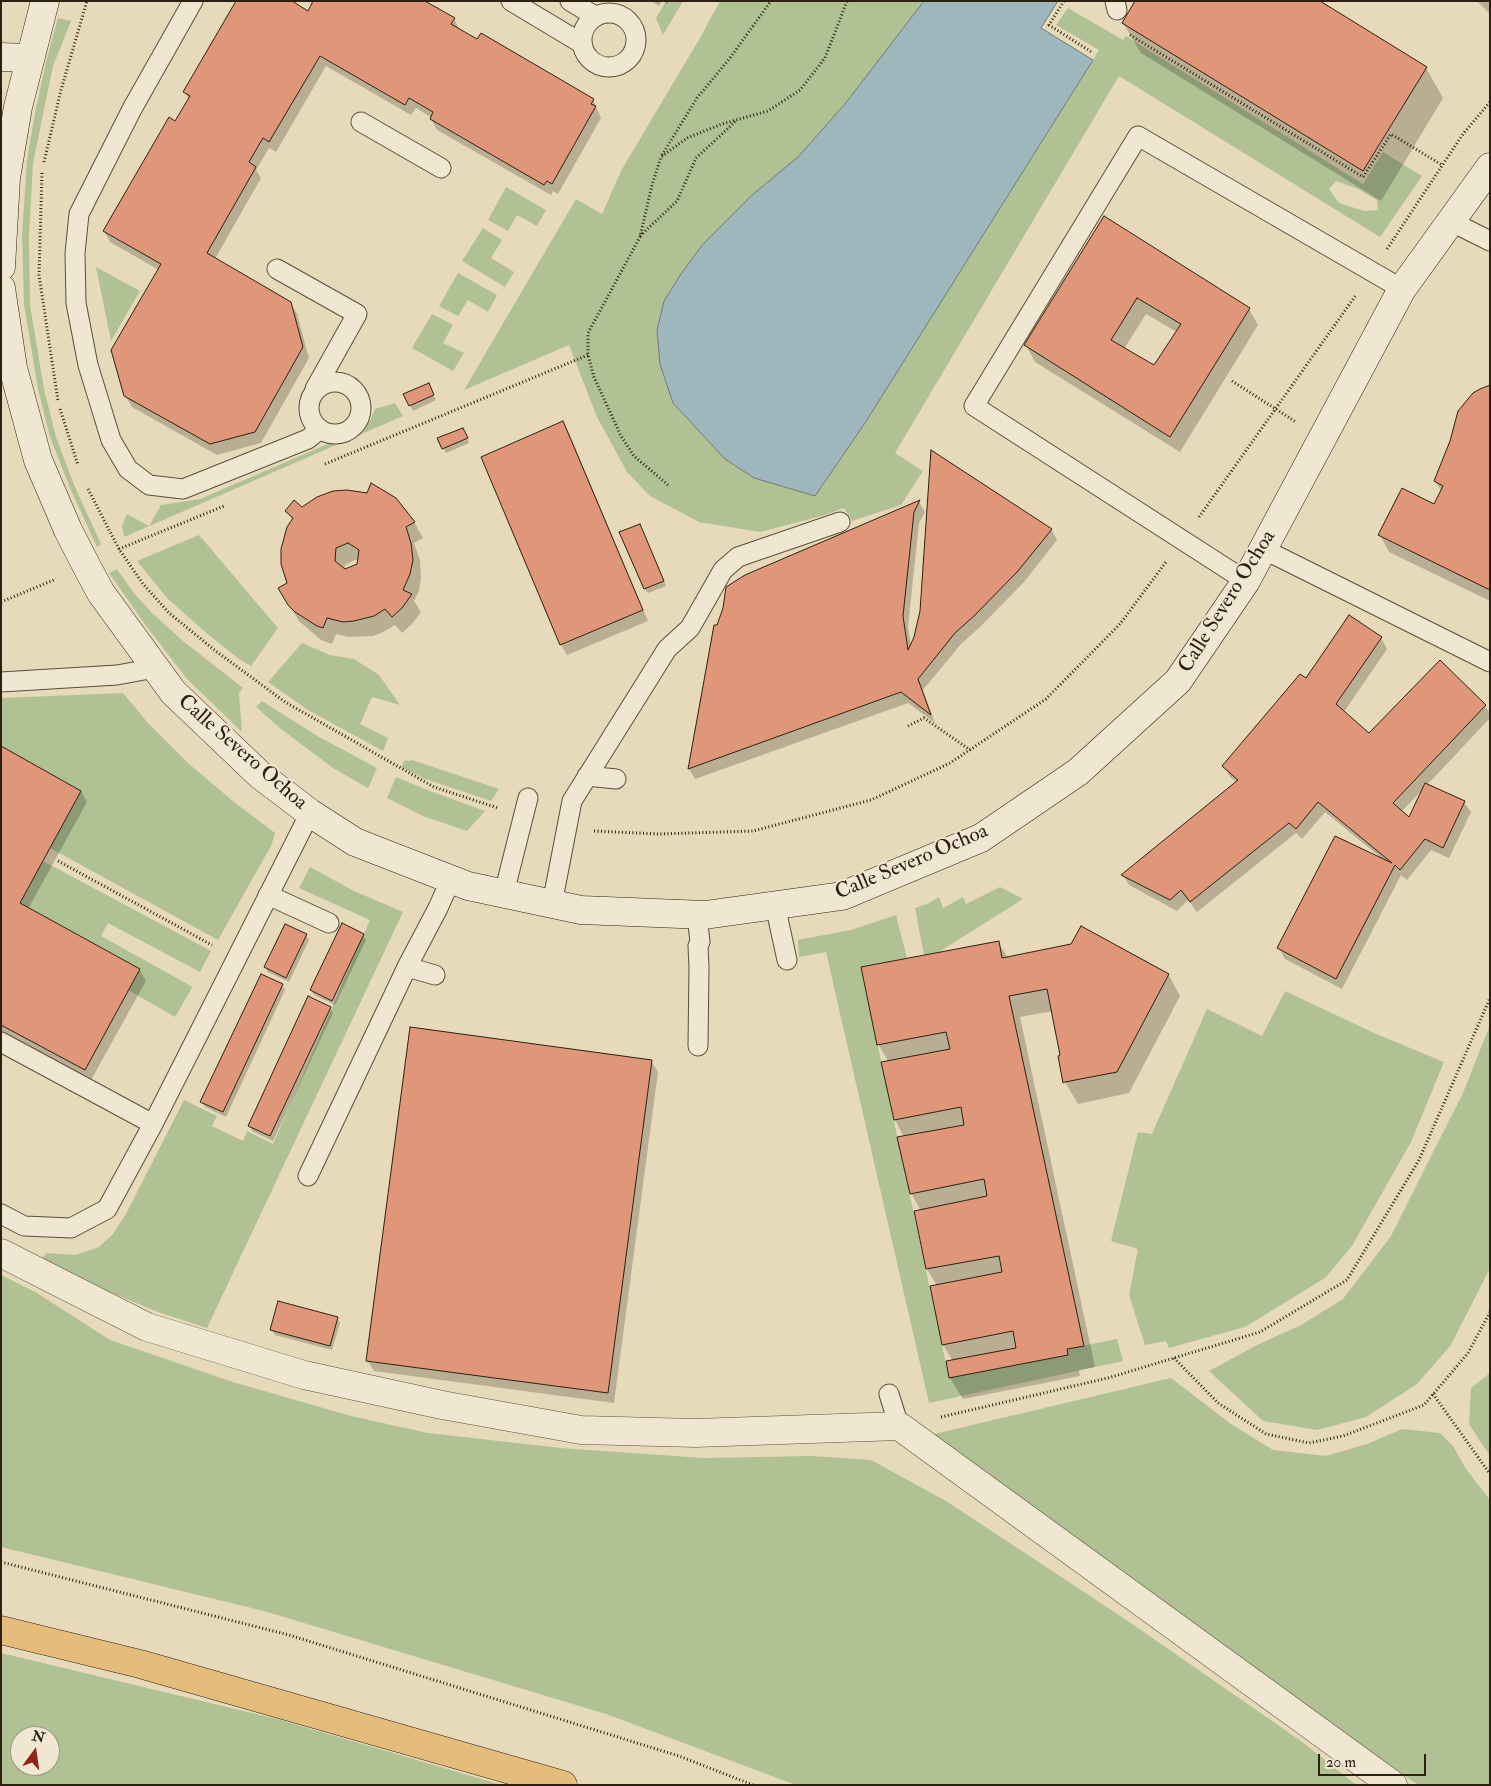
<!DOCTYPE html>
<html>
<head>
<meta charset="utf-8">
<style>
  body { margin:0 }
  #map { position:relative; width:1491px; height:1786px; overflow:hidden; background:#e7daba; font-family:"IM FELL Double Pica",serif }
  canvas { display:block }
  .frame { position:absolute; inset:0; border:2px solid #2e2010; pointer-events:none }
  .north { position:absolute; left:10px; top:1726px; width:50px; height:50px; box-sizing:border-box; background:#efe7d2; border:1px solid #a29784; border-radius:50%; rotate:14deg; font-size:14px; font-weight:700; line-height:20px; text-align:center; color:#2e2010 }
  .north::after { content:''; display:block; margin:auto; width:18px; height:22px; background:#8f2418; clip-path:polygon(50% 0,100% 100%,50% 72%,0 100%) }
  .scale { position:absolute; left:1318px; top:1754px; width:108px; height:22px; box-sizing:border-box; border:2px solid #2e2010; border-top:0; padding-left:6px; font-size:15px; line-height:18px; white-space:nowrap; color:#2e2010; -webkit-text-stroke:4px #efe7d2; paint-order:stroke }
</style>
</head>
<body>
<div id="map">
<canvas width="1491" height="1786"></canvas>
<div class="frame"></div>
<div class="north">N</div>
<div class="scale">20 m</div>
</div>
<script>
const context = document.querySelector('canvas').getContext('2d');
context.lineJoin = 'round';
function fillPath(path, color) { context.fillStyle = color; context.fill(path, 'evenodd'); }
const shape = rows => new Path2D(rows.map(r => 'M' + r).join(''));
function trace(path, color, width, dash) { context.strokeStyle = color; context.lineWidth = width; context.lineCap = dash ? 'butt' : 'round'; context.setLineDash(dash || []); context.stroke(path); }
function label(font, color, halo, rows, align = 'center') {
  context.font = font + ' "IM FELL Double Pica",serif'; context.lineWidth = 4; context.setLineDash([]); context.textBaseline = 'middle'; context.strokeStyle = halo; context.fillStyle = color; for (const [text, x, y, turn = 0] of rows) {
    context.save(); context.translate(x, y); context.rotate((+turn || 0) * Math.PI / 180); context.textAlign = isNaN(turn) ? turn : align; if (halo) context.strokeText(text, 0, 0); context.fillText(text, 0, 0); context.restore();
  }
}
fillPath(shape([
  [666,1,683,1,663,35,656,18],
  [720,1,1058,1,1041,28,1093,60,1099,50,1056,25,1068,8,1123,40,1126,36,1363,184,1383,152,1422,176,1380,237,1119,76,895,453,923,471,901,505,852,521,844,508,825,515,760,532,699,522,650,496,627,472,597,417,569,345,464,390,576,199,602,214,622,169,700,38],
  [1336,181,1358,189,1377,200,1378,210,1364,211,1339,203,1329,189],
  [58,18,71,21,53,66,33,163,29,238,30,305,44,389,56,437,74,485,101,544,97,547,70,488,50,437,38,389,24,304,22,235,27,160,35,113,46,62],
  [506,187,546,210,537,226,517,215,508,231,488,220],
  [483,228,502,240,491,258,514,272,505,287,462,261],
  [96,267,140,291,111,341],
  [458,273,497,295,488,312,468,300,458,316,439,306],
  [432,314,453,325,443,343,464,353,453,371,412,348],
  [395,403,403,416,124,537,122,526,127,514,149,526,161,505,200,499,360,430,370,421,375,409],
  [199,535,278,628,251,666,239,659,204,631,167,598,137,561],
  [117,569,133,592,151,612,183,641,243,688,239,693,242,732,187,679,147,627,109,573],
  [302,643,330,655,354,659,379,675,400,705,372,697,360,724,388,738,383,751,308,710,268,682],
  [123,693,148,723,188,763,234,802,275,833,271,846,218,940,50,848,81,791,1,746,1,698],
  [262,701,319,737,377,768,368,788,333,768,281,729,256,707],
  [405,760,409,761,412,760,499,789,491,801,425,779,401,767],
  [396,777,430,791,485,811,467,831,423,816,387,798],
  [43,861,211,951,200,972,108,923,101,936,191,986,192,988,175,1017,128,990,140,969,20,903],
  [310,867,354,891,403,912,207,1328,158,1312,107,1291,41,1259,47,1253,75,1255,99,1247,113,1234,127,1212,184,1100,217,1116,212,1126,243,1141,247,1131,273,1144,370,920,299,888],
  [1000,887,1023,899,939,952,924,955,915,908,927,904,939,897,943,908,963,897,966,904],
  [896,915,907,958,861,967,949,1378,1068,1355,1067,1349,1117,1339,1123,1361,929,1403,826,952,799,957,798,940,851,930],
  [1285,991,1374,1033,1444,1062,1411,1142,1352,1246,1325,1278,1245,1327,1169,1348,1166,1341,1145,1345,1129,1295,1138,1249,1111,1241,1138,1132,1152,1134,1207,1009,1262,1036],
  [1490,1025,1490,1268,1451,1345,1417,1384,1366,1417,1317,1430,1263,1421,1209,1371,1257,1345,1301,1325,1343,1299,1391,1236,1463,1093],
  [1,1275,37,1293,110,1340,233,1382,351,1416,428,1433,561,1448,703,1458,812,1456,871,1460,946,1501,1125,1619,1301,1741,1356,1785,796,1785,606,1714,264,1611,1,1547],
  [1490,1373,1490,1456,1469,1424,1471,1388],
  [1171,1378,1231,1424,1273,1450,1326,1456,1367,1444,1402,1429,1440,1433,1453,1446,1466,1469,1490,1500,1490,1785,1418,1785,930,1435],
  [1,1653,277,1719,502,1785,1,1785],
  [20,1736,50,1736,50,1766,20,1766]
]), '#b0c194');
const water = shape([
  [924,1,1058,1,1041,28,1093,60,865,423,815,496,754,478,725,459,673,403,660,364,657,330,664,301,681,274,703,244,751,196,798,157,845,104,924,1]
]);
fillPath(water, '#9eb7bc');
trace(water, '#717b77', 1);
fillPath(shape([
  [651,1,669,1,667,4,662,1,659,6],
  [1477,1,1490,1,1490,14],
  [308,12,454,19,460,31,593,100,601,118,558,194,553,191,551,195,437,130,431,119,432,118,416,108,411,115,326,66,276,152,269,148,256,170,261,178,215,259,290,303,297,314,309,358,261,443,217,455,132,407,125,395,159,270,110,242,104,231,176,123,189,100,185,92],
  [1123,23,1426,68,1443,98,1381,201,1141,53],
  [1105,218,1249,309,1258,325,1180,452,1035,362,1026,345],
  [1146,314,1177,332,1154,367,1124,349],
  [428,385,436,400,413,411,405,395],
  [1490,387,1490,601,1389,552,1380,535,1435,506,1442,492,1435,481],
  [563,422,569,433,648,621,567,655,561,645,482,457],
  [466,434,469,443,446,453,443,448],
  [919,502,925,512,919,523,908,627,911,646,1051,529,1057,540,1024,582,981,626,961,644,923,690,935,723,908,703,695,779,689,769,715,626,717,626,746,576],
  [302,509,414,522,423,538,414,543,420,560,421,577,419,591,414,601,421,612,412,624,402,633,395,625,383,632,373,636,348,637,336,634,332,644,321,640,299,621,279,589,288,584,293,521,287,511],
  [357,559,359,559,359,564,344,571,345,565],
  [642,530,666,586,648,593,645,589],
  [1381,638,1387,649,1344,712,1369,734,1485,706,1490,713,1490,718,1427,785,1464,802,1471,812,1449,858,1431,850,1407,880,1401,875,1342,989,1285,959,1279,948,1379,856,1325,812,1302,839,1296,833,1197,912,1188,900,1177,911,1129,885,1123,875,1237,783,1230,777,1224,766,1306,680],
  [1423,789,1410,819,1401,812],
  [1,748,81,791,87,802,28,909,140,970,146,981,91,1080,1,1031],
  [306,935,309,940,289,982,268,972,265,967],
  [363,935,366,940,335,1005,314,995,311,990],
  [998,942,1008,958,1168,974,1180,996,1129,1093,1078,1104,1065,1082,1062,1056,1053,1011,1020,1017,1095,1367,1079,1370,1080,1376,963,1399,950,1378,953,1361,943,1345,937,1286,927,1269,915,1212,921,1211,911,1193,904,1137,895,1120,882,1063,888,1061,878,1044],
  [282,985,285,990,226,1117,205,1107,202,1102],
  [330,1008,333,1013,273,1141,252,1131,250,1126],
  [651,1061,658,1072,614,1403,374,1371,367,1360],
  [337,1318,340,1323,332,1350,275,1335,272,1330]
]), '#0003');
const building = shape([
  [236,1,292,1,308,11,313,1,425,1,455,18,451,24,477,39,481,33,594,99,591,104,596,106,552,184,547,181,544,185,430,119,433,112,409,98,405,105,320,56,269,142,263,138,249,162,256,167,207,253,291,302,303,347,255,432,210,444,124,396,111,350,161,264,103,231,169,117,175,121,190,96,183,92,236,1],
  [1135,1,1320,1,1427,67,1363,171,1122,23,1135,1],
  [1104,216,1250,308,1170,437,1024,345,1104,216],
  [1137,298,1181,324,1154,365,1111,340,1137,298],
  [429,383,434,395,409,406,403,394,429,383],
  [1490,385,1490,590,1378,535,1402,488,1434,504,1443,486,1434,481,1450,441,1458,411,1473,393,1480,389,1490,385],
  [563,421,643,610,560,645,481,457,563,421],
  [463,428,468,438,442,449,437,438,463,428],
  [931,450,1052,529,1018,571,975,615,955,633,918,679,931,715,901,692,688,769,714,625,717,625,723,608,726,587,745,575,920,500,914,512,903,616,908,650,914,637,920,611,931,450],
  [371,483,396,498,415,522,406,527,411,543,413,560,410,574,403,590,412,594,402,608,392,617,385,609,374,616,354,621,343,622,327,618,323,628,317,626,295,612,288,605,278,588,287,583,281,564,281,549,287,527,293,518,285,511,294,500,302,507,317,497,333,491,347,490,367,493,371,483],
  [348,543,359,550,357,564,345,569,335,561,336,548,348,543],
  [640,524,664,581,644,589,619,532,640,524],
  [1349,615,1382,637,1336,704,1369,733,1440,660,1486,705,1393,803,1409,817,1425,783,1465,801,1443,848,1425,839,1400,870,1395,865,1336,979,1277,948,1335,836,1392,863,1318,802,1296,829,1289,823,1190,902,1181,890,1170,900,1121,875,1238,780,1222,766,1300,674,1306,678,1349,615],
  [1,746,81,791,20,903,140,969,85,1070,1,1025,1,746],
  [342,923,364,934,332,1001,310,990,342,923],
  [285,924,307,934,286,978,264,967,285,924],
  [1081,926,1169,974,1117,1072,1065,1082,1063,1083,1058,1056,1060,1055,1047,989,1009,996,1084,1346,1067,1349,1068,1355,949,1378,946,1361,1016,1348,1013,1331,942,1345,930,1286,1002,1272,999,1256,926,1269,914,1211,987,1196,984,1179,910,1194,897,1137,964,1125,961,1107,894,1120,881,1062,950,1049,946,1032,877,1045,861,967,999,941,1002,958,1071,944,1081,926],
  [261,974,283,984,223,1112,200,1102,261,974],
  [308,996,331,1007,270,1136,248,1126,308,996],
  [410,1027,652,1060,608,1393,366,1361,410,1027],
  [278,1301,338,1317,330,1346,270,1330,278,1301]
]);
fillPath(building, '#df9679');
trace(building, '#2e2010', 1);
const lane = shape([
  [193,1,132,109,79,214,75,253,76,303,88,365,111,440,128,469,149,485,183,489,308,439,320,429],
  [511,1,581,43],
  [570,1,595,16],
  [1115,1,1117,10],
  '582 40a27 27 0 1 1 54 0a27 27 0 1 1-54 0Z',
  [361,122,441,168],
  [1450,221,1490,241],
  [277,269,357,314,315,389],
  '309 408a26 26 0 1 1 52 0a26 26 0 1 1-52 0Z',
  [1263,549,1490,662],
  [1246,581,974,406,1138,136,1402,289],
  [1,682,117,675,155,668],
  [587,776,616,779],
  [504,893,528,798],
  [268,895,329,923],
  [552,904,572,801,667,649,690,628,723,570,738,557,840,522],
  [775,905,787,960],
  [697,915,700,942,698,946,699,967,698,1046],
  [407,967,435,975],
  [1,1042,153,1124],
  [308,1176,407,967,438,908,451,879],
  [1,1214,24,1226,71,1228,107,1209,153,1124,310,813],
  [889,1394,899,1426]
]);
const street = shape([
  [1,1253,147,1327,304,1375,442,1405,581,1430,695,1433,899,1426,1393,1785]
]);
const secondary = shape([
  [1,57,29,58],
  [1,267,6,178,18,107,45,1],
  [1,288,13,368,38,460,68,530,87,567,101,593,173,692,260,775,310,813,355,842,468,886,581,910,705,915,842,896,981,838,1078,772,1178,681,1246,581,1402,289,1490,167]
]);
const primary = shape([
  [1,1630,140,1664,563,1785]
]);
trace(lane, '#5c4e3a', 21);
trace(street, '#5c4e3a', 29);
trace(secondary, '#2e2010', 29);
trace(primary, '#2e2010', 29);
trace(shape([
  [1064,1,1049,25,1093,53],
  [1130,35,1363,177,1391,134,1442,165],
  [662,155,697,98,730,58,771,1],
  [44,162,61,90,87,1],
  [42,173,39,275,58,401],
  [640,236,677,201,696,158,737,120],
  [1387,249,1463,134,1490,102],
  [1232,381,1296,422],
  [60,409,78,465],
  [325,464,588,355],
  [668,485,634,456,621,436,594,377,588,355,588,333,640,237,652,185,661,157,687,138,722,124,768,111,800,90,825,58,847,1],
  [88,489,119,549,143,584,169,613,217,652,285,702,434,787,498,808],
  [1199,517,1356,295],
  [119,549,224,506],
  [1,602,56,579],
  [908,726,924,718,970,750],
  [594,831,659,834,753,831,871,800,950,763,1046,699,1120,624,1166,562],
  [58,861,212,945],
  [1174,1358,1218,1403,1266,1434,1309,1443,1343,1436,1424,1405,1468,1353,1490,1312],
  [1433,1394,1490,1474],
  [941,1417,1108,1378,1260,1332,1347,1280,1419,1160,1490,998],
  [1,1562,289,1635,679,1756,753,1785]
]), '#2e2010', 3, [1, 2.5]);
trace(lane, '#efe7d2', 19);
trace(street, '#efe7d2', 28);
trace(secondary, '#efe7d2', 28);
trace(primary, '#e4bd7d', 28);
label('21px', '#2e2010', '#efe7d2', [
  ["Calle Severo Ochoa",1228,602,-58],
  ["Calle Severo Ochoa",242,753,41],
  ["Calle Severo Ochoa",912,863,-23]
]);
</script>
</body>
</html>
